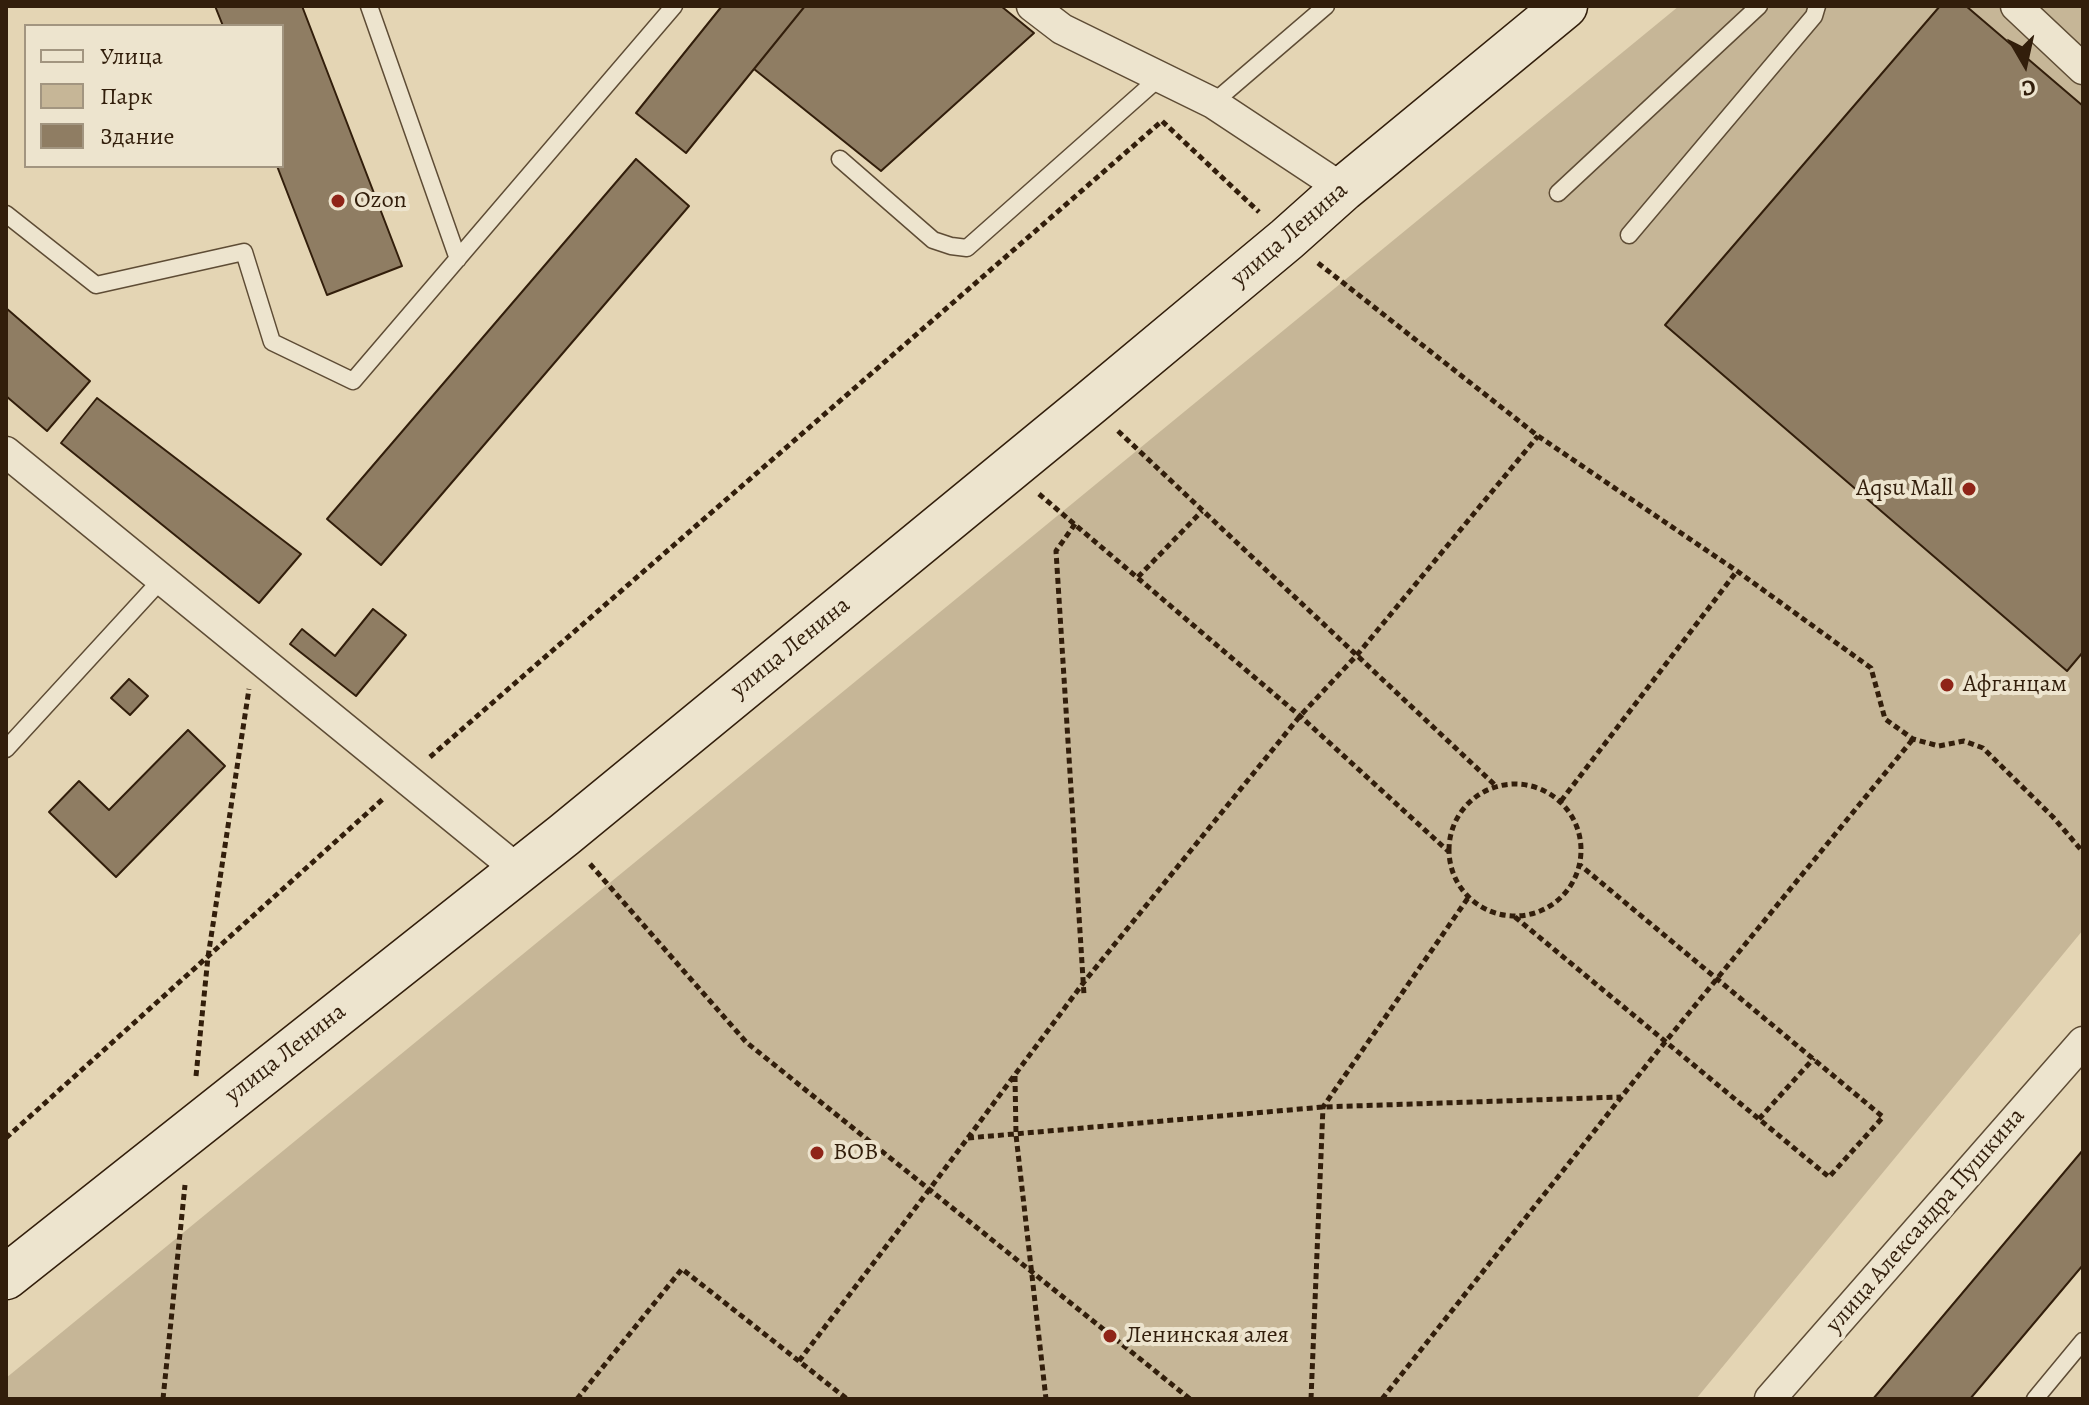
<!DOCTYPE html>
<html>
<head>
<meta charset="utf-8">
<style>
  body { margin:0 }
  #map { position:relative; width:2089px; height:1405px; overflow:hidden; background:#e4d5b4; font-family:Alegreya,serif }
  canvas { display:block }
  .frame { position:absolute; inset:0; border:8px solid #321e0b; pointer-events:none }
  .legend { position:absolute; left:24px; top:24px; width:260px; height:144px; box-sizing:border-box; background:#ede4ce; border:2px solid #a29580; margin:0; padding:10px 14px; list-style:none; font-size:24px; color:#321e0b }
  .legend li { display:flex; align-items:center; gap:16px; height:40px }
  .legend b { width:40px; border:2px solid #a29580 }
  .north { position:absolute; left:1985px; top:24px; width:80px; height:80px; -webkit-text-stroke:6px #ede4ce; paint-order:stroke; rotate:171deg; font-size:22px; font-weight:700; line-height:32px; text-align:center; color:#321e0b }
  .north::after { content:''; display:block; margin:auto; width:28px; height:36px; background:#321e0b; clip-path:polygon(50% 0,100% 100%,50% 72%,0 100%) }
</style>
</head>
<body>
<div id="map">
<canvas width="2089" height="1405"></canvas>
<div class="frame"></div>
<ul class="legend">
<li><b style="height:10px;background:#ede4ce"></b>Улица</li>
<li><b style="height:22px;background:#c6b697"></b>Парк</li>
<li><b style="height:22px;background:#8f7d63"></b>Здание</li>
</ul>
<div class="north">С</div>
</div>
<script>
const context = document.querySelector('canvas').getContext('2d');
context.lineJoin = 'round';
function fillPath(path, color) { context.fillStyle = color; context.fill(path, 'evenodd'); }
const shape = rows => new Path2D(rows.map(r => 'M' + r).join(''));
function trace(path, color, width, dash) { context.strokeStyle = color; context.lineWidth = width; context.lineCap = dash ? 'butt' : 'round'; context.setLineDash(dash || []); context.stroke(path); }
function label(font, color, halo, rows, align = 'center') {
  context.font = font + ' Alegreya,serif'; context.lineWidth = 8; context.setLineDash([]); context.textBaseline = 'middle'; context.strokeStyle = halo; context.fillStyle = color; for (const [text, x, y, turn = 0] of rows) {
    context.save(); context.translate(x, y); context.rotate((+turn || 0) * Math.PI / 180); context.textAlign = isNaN(turn) ? turn : align; if (halo) context.strokeText(text, 0, 0); context.fillText(text, 0, 0); context.restore();
  }
}
fillPath(shape([
  [1679,6,2083,6,2083,930,1696,1399,6,1399,6,1378]
]), '#c6b697');
const building = shape([
  [215,6,302,6,402,266,327,295,277,166,282,166,282,26,223,26,215,6],
  [722,6,805,6,686,153,636,113,722,6],
  [805,6,1001,6,1034,33,881,171,754,69,805,6],
  [1940,6,1966,6,2083,106,2083,652,2067,671,1665,325,1940,6],
  [636,159,689,206,381,565,327,519,636,159],
  [6,308,90,381,47,431,6,396,6,308],
  [97,398,301,554,259,603,61,443,97,398],
  [373,609,406,635,356,696,290,644,302,629,335,656,373,609],
  [129,679,148,696,130,715,111,698,129,679],
  [188,730,225,766,116,877,49,812,79,781,109,810,188,730],
  [2083,1150,2083,1265,1970,1399,1873,1399,2083,1150]
]);
fillPath(building, '#8f7d63');
trace(building, '#321e0b', 2);
const lane = shape([
  [369,6,458,259],
  [1213,103,1326,6],
  [840,159,933,240,951,246,967,248,1160,77],
  [1558,193,1759,6],
  [6,214,96,285,244,252,272,342,353,381,674,6],
  [1629,235,1814,16,1817,6],
  [6,749,162,579],
  [2035,1399,2083,1341]
]);
const street = shape([
  [1032,6,1062,29,1213,103,1343,189],
  [2016,6,2083,69],
  [6,452,518,870],
  [1770,1399,2083,1042]
]);
const secondary = shape([
  [6,1277,564,835,1089,404,1287,239,1343,189,1565,6]
]);
trace(lane, '#5e4c35', 19);
trace(street, '#5e4c35', 33);
trace(secondary, '#321e0b', 47);
trace(shape([
  [1318,263,1538,436,1737,571,1871,668,1885,719,1913,739,1939,746,1964,741,1983,748,2053,817,2083,852],
  [1118,431,1496,786],
  [1039,494,1300,716,1448,851],
  [1075,524,1056,551,1084,995],
  [1138,577,1202,511],
  [430,757,1162,121,1259,212],
  '1449 850a66 66 0 1 1 132 0a66 66 0 1 1-132 0Z',
  [1561,801,1737,571],
  [590,864,746,1042,1190,1399],
  [1515,917,1829,1177,1883,1117,1580,865],
  [196,1076,208,957,249,689],
  [1015,1076,1016,1135,1046,1399],
  [1759,1119,1814,1058],
  [6,1138,384,798],
  [968,1138,1323,1107,1621,1097],
  [799,1361,929,1190,1084,982,1300,716,1357,655,1538,436],
  [163,1399,185,1185],
  [577,1399,682,1269,847,1399],
  [1311,1399,1323,1107,1468,898],
  [1382,1399,1657,1052,1913,739]
]), '#321e0b', 5, [6, 4]);
trace(lane, '#ede4ce', 16);
trace(street, '#ede4ce', 30);
trace(secondary, '#ede4ce', 44);
for (const [x, y, r, color] of [
  [338,201,8,"#8f2418"],
  [1969,489,8,"#8f2418"],
  [1947,685,8,"#8f2418"],
  [817,1153,8,"#8f2418"],
  [1110,1336,8,"#8f2418"]
]) { const dot = new Path2D(); dot.arc(x, y, r, 0, 2 * Math.PI); context.fillStyle = color; context.fill(dot); trace(dot, '#ede4ce', 3); }
label('24px', '#321e0b', '#ede4ce', [
  ["Ozon",354,201],
  ["Аqsu Mall",1953,489,"right"],
  ["Афганцам",1963,685],
  ["ВОВ",833,1153],
  ["Ленинская алея",1126,1336]
], 'left');
label('24px', '#321e0b', '#ede4ce', [
  ["улица Ленина",1290,235,-41],
  ["улица Ленина",791,648,-39],
  ["улица Ленина",286,1054,-38],
  ["улица Александра Пушкина",1926,1221,-49]
]);
</script>
</body>
</html>
